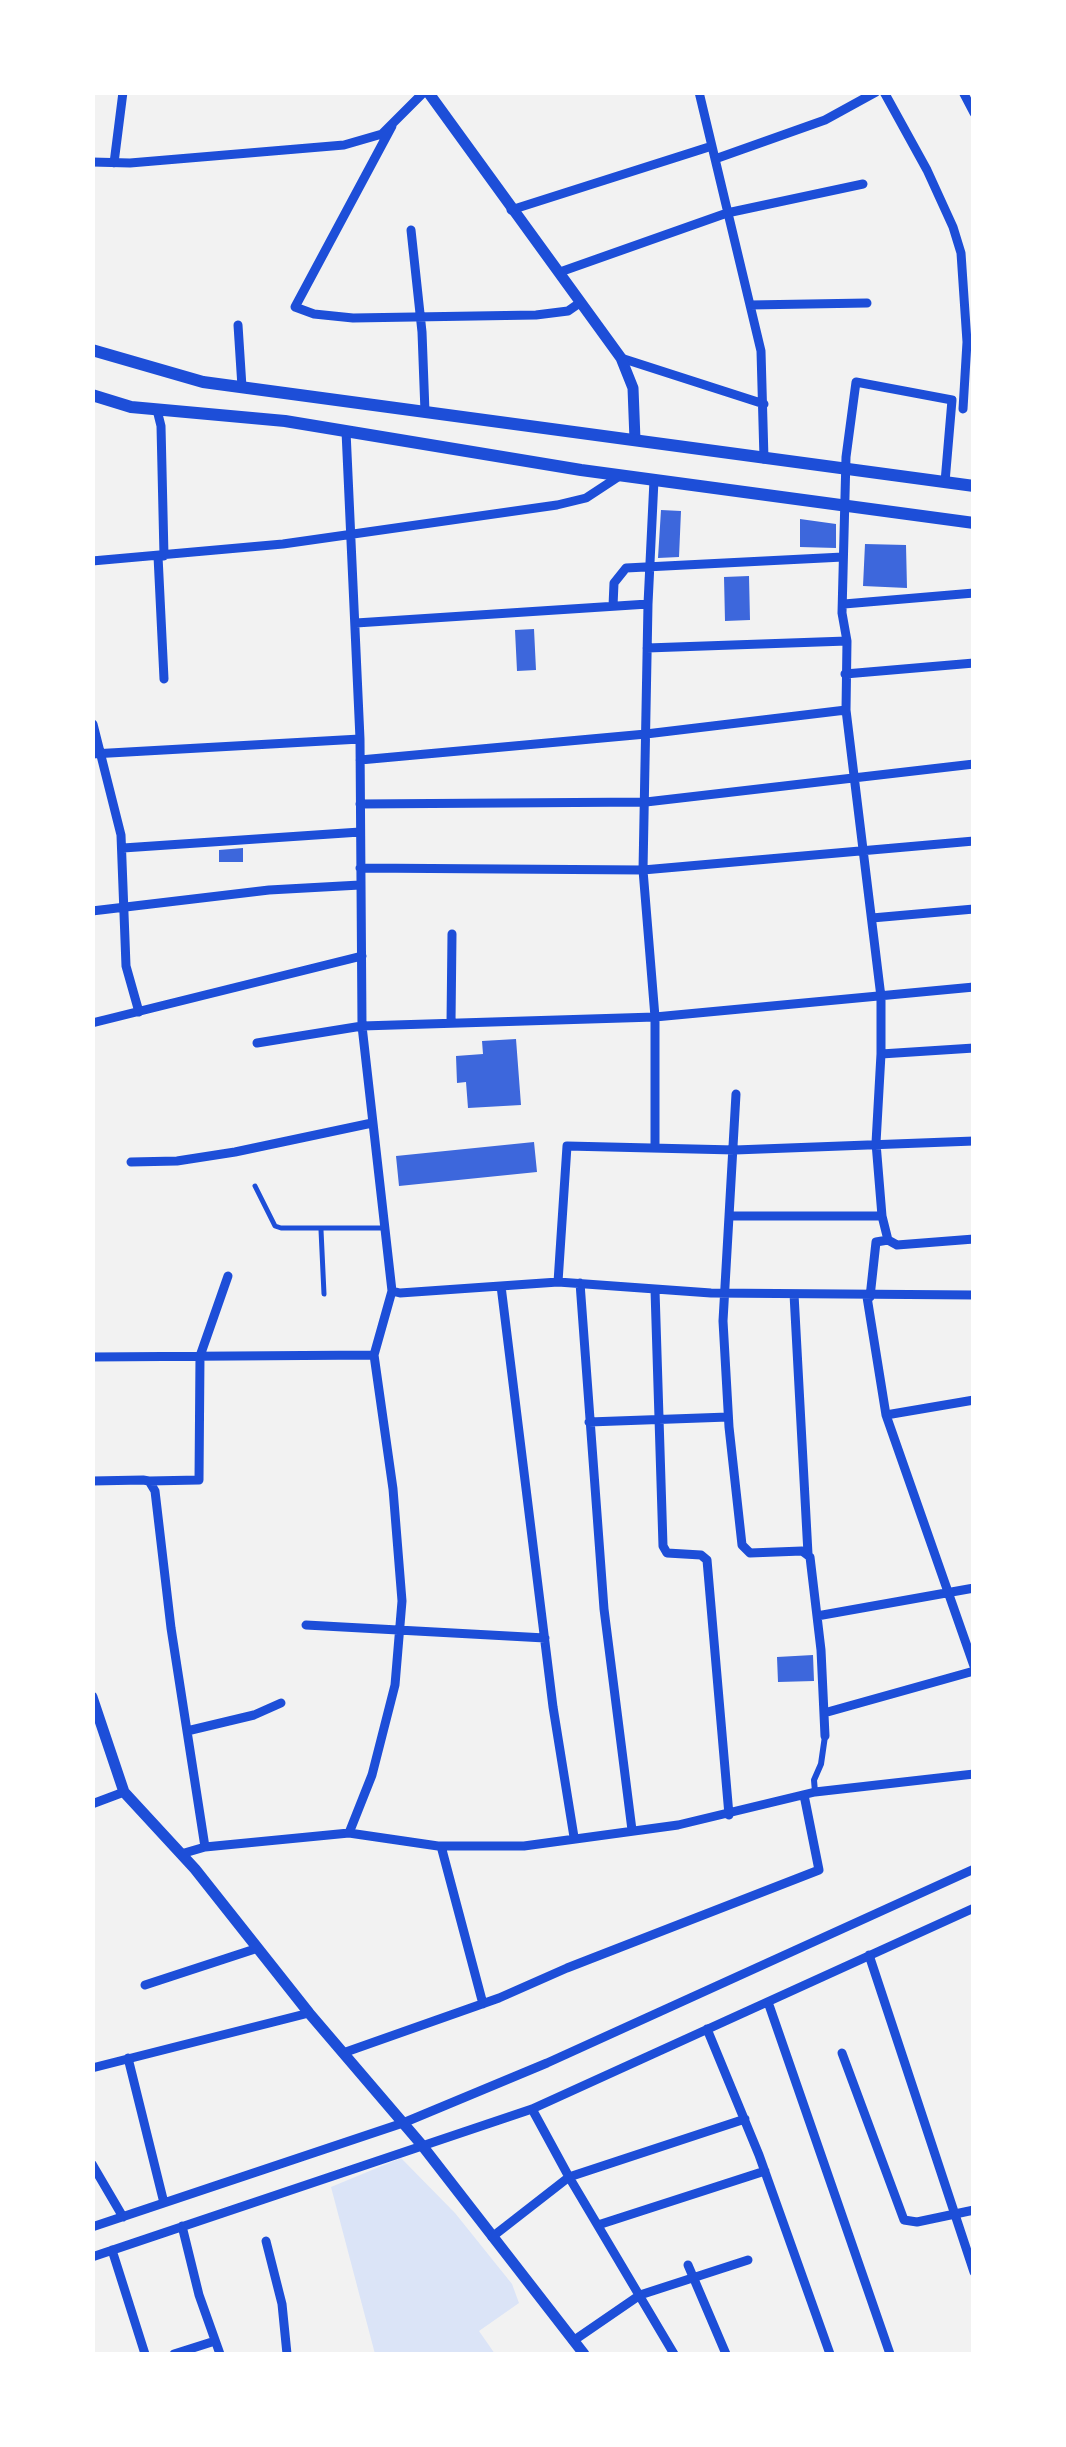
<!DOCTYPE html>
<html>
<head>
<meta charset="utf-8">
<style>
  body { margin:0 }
  #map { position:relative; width:1066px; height:2447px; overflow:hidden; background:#f2f2f2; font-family:Manrope,sans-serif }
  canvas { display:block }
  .frame { position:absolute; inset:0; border:95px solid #fff; pointer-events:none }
</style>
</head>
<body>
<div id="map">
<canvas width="1066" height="2447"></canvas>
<div class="frame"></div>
</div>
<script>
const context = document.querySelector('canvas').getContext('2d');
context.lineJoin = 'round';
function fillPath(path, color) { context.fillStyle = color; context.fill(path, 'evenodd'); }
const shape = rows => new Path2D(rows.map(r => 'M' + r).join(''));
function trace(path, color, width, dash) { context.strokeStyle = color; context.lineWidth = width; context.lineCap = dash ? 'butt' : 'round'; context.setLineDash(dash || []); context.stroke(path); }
fillPath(shape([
  [401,2158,455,2213,512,2284,519,2303,479,2331,495,2354,375,2354,331,2187]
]), '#dbe4f7');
fillPath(shape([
  [661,510,681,511,679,557,658,558],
  [800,519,836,524,836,548,800,547],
  [865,544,906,545,907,588,863,586],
  [749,576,750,620,725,621,724,577],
  [534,629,536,670,517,671,515,630],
  [243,848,243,862,219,862,219,850],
  [516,1039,521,1105,468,1108,466,1082,457,1083,456,1056,483,1054,482,1041],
  [534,1142,537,1172,399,1186,396,1156],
  [813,1655,814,1681,778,1682,777,1657]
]), '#3d67dc');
trace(shape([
  [255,1186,275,1226,281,1228,383,1228],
  [321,1230,324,1294]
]), '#1d4ed8', 5);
trace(shape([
  [815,1792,814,1780,821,1764,825,1736]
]), '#1d4ed8', 6);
trace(shape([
  [699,92,761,351,764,459],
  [884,92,927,170,953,227,961,253,967,342,963,409],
  [963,92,974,113],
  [392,126,295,307,314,314,353,318,536,315,568,311,581,302],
  [715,159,825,120,876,92],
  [92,162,130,163,344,145,382,134,424,92],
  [114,163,123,92],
  [511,210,712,146],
  [411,230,422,332,425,412],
  [560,272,727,213,863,184],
  [750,305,867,303],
  [238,325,242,387],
  [621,358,764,404],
  [157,410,161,426,164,556],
  [346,431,360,739,362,1026,392,1291,374,1355,393,1489,402,1601,395,1685,372,1775,349,1833],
  [158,556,164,679],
  [92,561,283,544,557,505,586,498,621,475],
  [648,604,643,870,655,1017,655,1146],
  [844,604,974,593],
  [613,606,614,583,626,568,843,557],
  [356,623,648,604,654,480],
  [647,648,847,641],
  [845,674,974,663],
  [93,724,121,835,126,966,139,1012],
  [92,754,360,739],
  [360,760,646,734,846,710],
  [360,804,646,802,974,764],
  [123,848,360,832],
  [360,868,643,870,974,841],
  [92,911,269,890,360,885],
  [872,918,974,909],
  [92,1023,362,956],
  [451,1023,452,934],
  [257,1043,362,1026,655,1017,974,987],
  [881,1054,974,1048],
  [736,1094,723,1321,729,1427,742,1545,750,1553,802,1551,810,1557,821,1650,825,1736],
  [131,1162,177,1161,235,1152,372,1123],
  [731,1216,882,1216],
  [888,1240,882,1216,876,1143,881,1054,881,997,846,710,847,641,842,613,846,457,856,382,952,400,945,482],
  [558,1282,567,1146,735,1150,974,1141],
  [580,1283,604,1609,632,1830],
  [501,1286,553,1707,574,1837],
  [655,1290,663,1546,667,1553,701,1555,707,1560,729,1815],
  [392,1291,400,1293,558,1282,711,1293,974,1295],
  [794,1294,808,1554],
  [867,1297,886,1415,974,1666],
  [870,1297,876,1242,888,1240,897,1245,974,1239],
  [92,1357,374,1355],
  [886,1415,974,1400],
  [589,1422,728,1417],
  [92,1481,143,1480,149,1481,155,1491,171,1628,205,1847],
  [149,1481,199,1480,200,1356,228,1276],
  [817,1616,974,1588],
  [306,1625,545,1638],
  [824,1713,974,1671],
  [187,1731,254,1715,281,1703],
  [92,1804,124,1792],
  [441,1846,483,2004],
  [181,1854,205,1847,349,1833,438,1846,524,1846,678,1825,815,1792,974,1774],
  [869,1955,974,2272],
  [145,1985,258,1948],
  [768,2002,890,2354],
  [707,2029,759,2155,830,2354],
  [343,2053,499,1998,567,1968,819,1870,804,1795],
  [842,2053,904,2220,917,2222,974,2210],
  [128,2058,164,2203],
  [92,2068,309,2013],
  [532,2109,569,2177,674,2354],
  [92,2164,123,2217],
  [598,2225,765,2171],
  [182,2226,199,2295,220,2354],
  [92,2227,403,2123,547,2063,974,1869],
  [492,2237,569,2177,745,2119],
  [266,2241,282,2304,287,2354],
  [112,2250,145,2354],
  [92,2257,532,2109,974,1908],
  [688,2265,726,2354],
  [573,2341,640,2295,748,2260],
  [174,2354,215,2341]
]), '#1d4ed8', 9);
trace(shape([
  [428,92,621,358,633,388,635,440],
  [92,1697,124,1792,195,1869,309,2013,421,2144,584,2354]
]), '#1d4ed8', 11);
trace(shape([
  [92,350,203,382,974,486],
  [92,395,131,407,285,421,581,470,974,523]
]), '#1d4ed8', 12);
</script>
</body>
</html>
